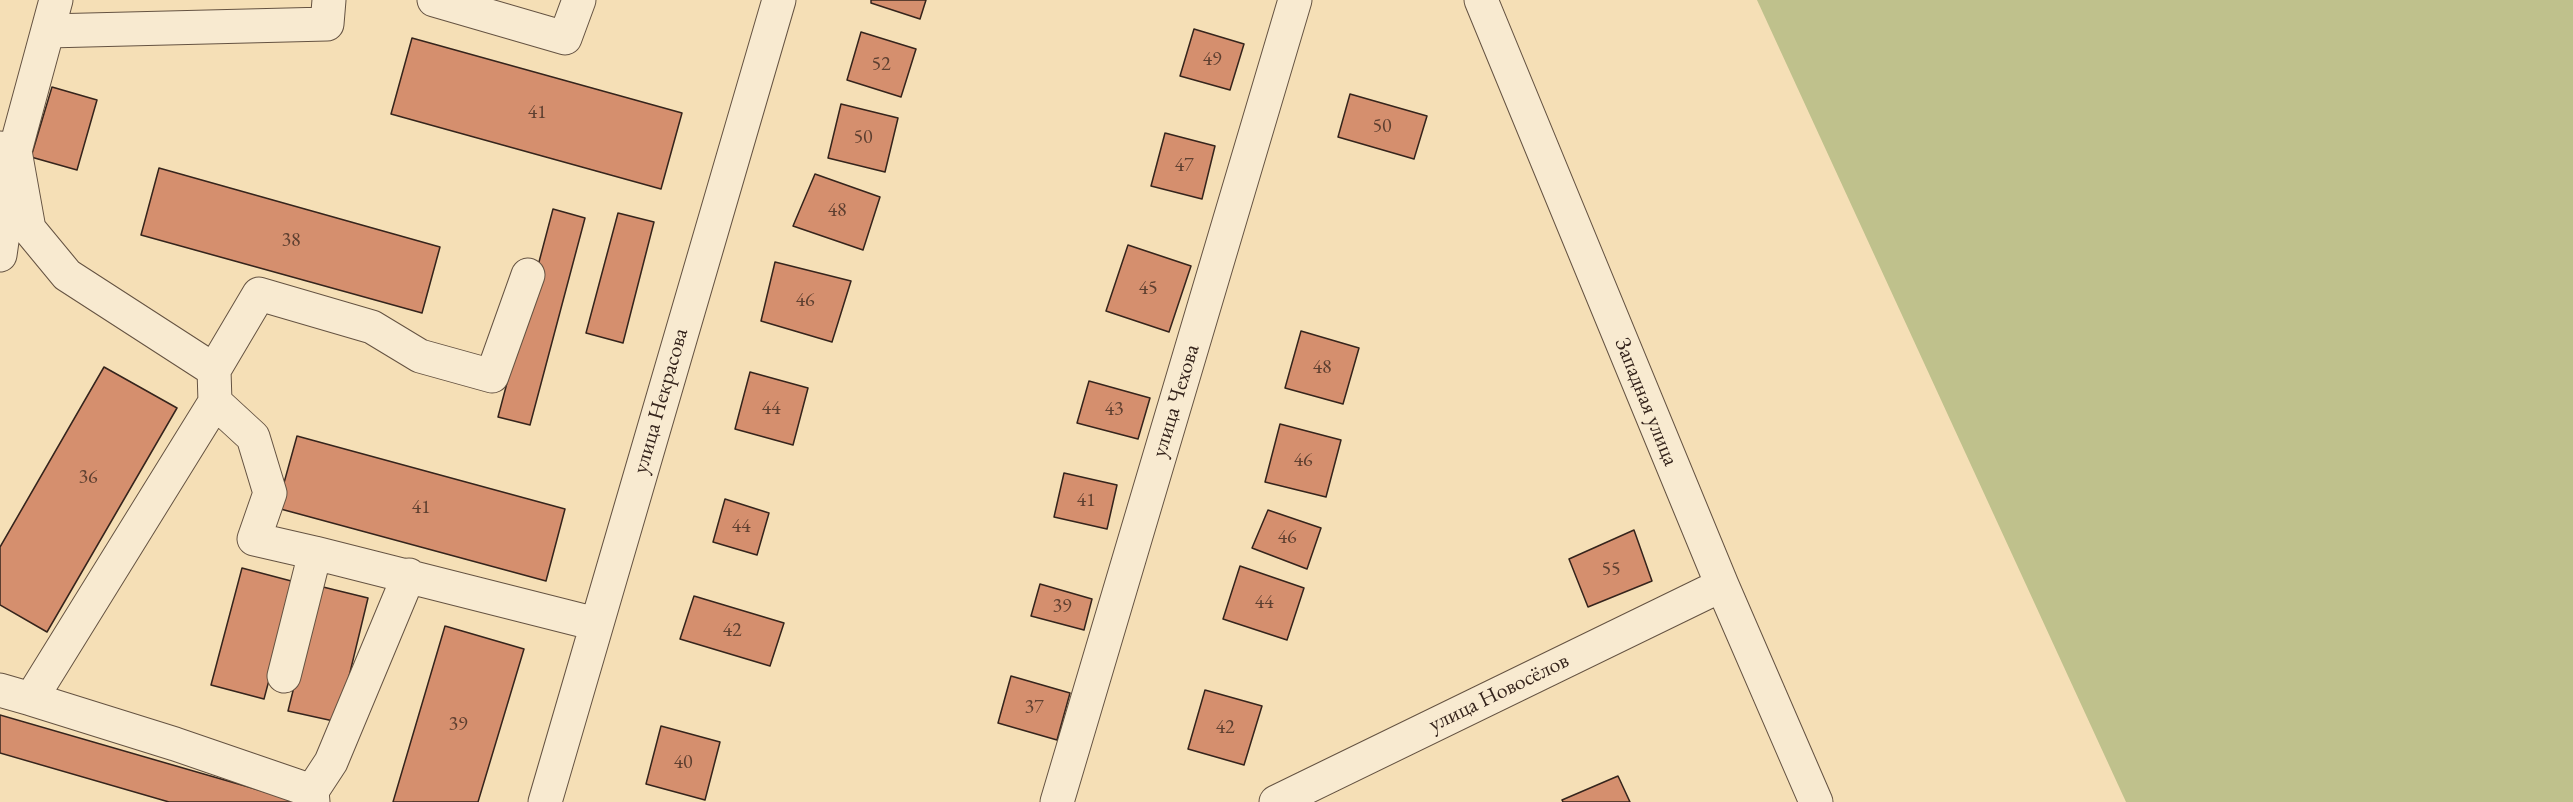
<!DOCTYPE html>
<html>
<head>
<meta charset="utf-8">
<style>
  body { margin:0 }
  canvas { display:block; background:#f5dfb6 }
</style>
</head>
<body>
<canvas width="2573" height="802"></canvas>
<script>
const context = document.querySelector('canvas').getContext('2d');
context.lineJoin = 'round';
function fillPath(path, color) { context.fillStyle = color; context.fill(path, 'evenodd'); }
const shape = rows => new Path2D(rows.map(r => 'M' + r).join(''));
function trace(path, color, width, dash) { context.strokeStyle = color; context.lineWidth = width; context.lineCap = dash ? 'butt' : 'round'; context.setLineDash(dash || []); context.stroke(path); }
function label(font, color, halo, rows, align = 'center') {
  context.font = font + ' "EB Garamond",serif'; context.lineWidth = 6; context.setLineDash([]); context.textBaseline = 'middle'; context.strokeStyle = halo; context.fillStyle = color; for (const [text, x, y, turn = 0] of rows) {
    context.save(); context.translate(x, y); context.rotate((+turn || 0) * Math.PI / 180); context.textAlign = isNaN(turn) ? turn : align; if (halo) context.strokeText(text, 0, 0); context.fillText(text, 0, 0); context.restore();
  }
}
fillPath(shape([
  [1757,0,2573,0,2573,802,2126,802]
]), '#bfc18c');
const building = shape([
  [871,0,926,0,920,19,871,3,871,0],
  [1194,29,1244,44,1230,90,1180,76,1194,29],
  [861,32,916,49,901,97,847,80,861,32],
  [412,38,682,113,661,189,391,114,412,38],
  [52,87,97,100,77,170,31,157,52,87],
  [1350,94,1427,116,1414,159,1338,137,1350,94],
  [841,104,898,118,885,172,828,158,841,104],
  [1165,133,1215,146,1202,199,1151,186,1165,133],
  [159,168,440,247,422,313,141,235,159,168],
  [815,174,880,197,863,250,793,226,815,174],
  [553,209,585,218,530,425,498,417,553,209],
  [618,213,654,222,623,343,586,333,618,213],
  [1128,245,1191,266,1169,332,1106,311,1128,245],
  [775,262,851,281,832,342,761,321,775,262],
  [1301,331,1359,348,1343,404,1285,388,1301,331],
  [104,367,177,408,47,632,0,605,0,547,104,367],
  [750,372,808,388,793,445,735,429,750,372],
  [1089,381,1150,398,1138,439,1077,423,1089,381],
  [1280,424,1341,440,1326,497,1265,482,1280,424],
  [297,436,565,509,546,581,277,508,297,436],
  [1064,473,1117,485,1107,529,1054,517,1064,473],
  [725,499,769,513,757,555,713,542,725,499],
  [1268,510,1321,528,1307,569,1252,548,1268,510],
  [1634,530,1652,581,1588,607,1569,559,1634,530],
  [1240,566,1304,588,1287,640,1223,619,1240,566],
  [242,568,295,582,264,699,211,685,242,568],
  [1040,584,1092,599,1084,630,1031,616,1040,584],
  [319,586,368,598,338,722,288,711,319,586],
  [694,596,784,623,770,666,680,639,694,596],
  [445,626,524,649,478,802,393,802,445,626],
  [1011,676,1070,693,1057,740,998,723,1011,676],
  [1205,690,1262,706,1244,765,1188,749,1205,690],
  [0,715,290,799,289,802,169,802,0,753,0,715],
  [661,726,720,742,705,800,646,784,661,726],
  [1618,776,1630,802,1563,802,1562,800,1618,776]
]);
fillPath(building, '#d58f6e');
trace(building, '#35241c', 1.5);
const minor = shape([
  [434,0,565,38,579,0],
  [1481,0,1722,585,1816,802],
  [48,31,327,24,329,0],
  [0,148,15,151,29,229,67,275,214,370,215,402,31,699,0,690],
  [0,255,15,151,56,0],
  [214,370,259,294,372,327,420,356,492,376,528,275],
  [215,402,253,437,270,493,254,539,315,553],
  [284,676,315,553,596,624],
  [31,699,175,744,312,791],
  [313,802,312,791,331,762,409,575],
  [545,802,779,0],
  [1057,802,1295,0],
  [1276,802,1722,585]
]);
trace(minor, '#655342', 35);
trace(minor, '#f8ead0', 33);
label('20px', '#5d3f30', null, [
  ["49",1212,60],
  ["52",881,65],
  ["41",537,113],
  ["50",1382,127],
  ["50",863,138],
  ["47",1184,166],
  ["48",837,211],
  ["38",291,241],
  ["45",1148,289],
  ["46",805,301],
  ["48",1322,368],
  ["44",771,409],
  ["43",1114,410],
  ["46",1303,461],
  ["36",88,478],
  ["41",1086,501],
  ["41",421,508],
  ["44",741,527],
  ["46",1287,538],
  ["55",1611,570],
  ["44",1264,603],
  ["39",1062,607],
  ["42",732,631],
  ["37",1034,708],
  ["39",458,725],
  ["42",1225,728],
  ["40",683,763]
]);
label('22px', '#35241c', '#f8ead0', [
  ["улица Некрасова",661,401,-74],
  ["улица Чехова",1176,401,-73],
  ["Западная улица",1646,402,68],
  ["улица Новосёлов",1499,693,-26]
]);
</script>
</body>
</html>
